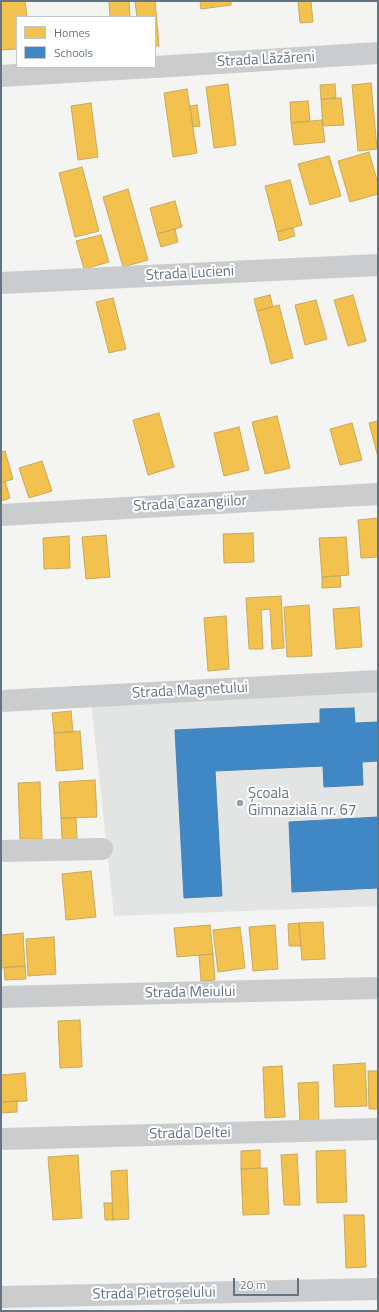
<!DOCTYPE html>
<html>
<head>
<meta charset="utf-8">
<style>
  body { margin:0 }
  #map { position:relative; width:379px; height:1312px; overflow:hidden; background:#f4f4f3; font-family:"Titillium Web",sans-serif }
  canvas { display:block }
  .frame { position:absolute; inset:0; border:2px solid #657483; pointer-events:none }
  .legend { position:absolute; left:16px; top:16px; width:140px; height:52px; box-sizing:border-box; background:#fff; border:1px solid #c1c7cd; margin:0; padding:5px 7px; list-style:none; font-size:12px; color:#657483 }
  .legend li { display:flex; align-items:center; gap:8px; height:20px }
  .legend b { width:20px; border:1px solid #c1c7cd }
  .scale { position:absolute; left:233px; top:1278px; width:66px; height:18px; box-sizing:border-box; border:2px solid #657483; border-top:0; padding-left:5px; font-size:12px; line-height:14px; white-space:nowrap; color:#657483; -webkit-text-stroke:3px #fff; paint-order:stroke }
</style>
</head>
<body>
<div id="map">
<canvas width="379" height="1312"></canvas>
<div class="frame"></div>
<ul class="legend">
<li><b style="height:11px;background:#f2c14e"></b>Homes</li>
<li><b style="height:11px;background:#3f88c5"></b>Schools</li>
</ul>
<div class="scale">20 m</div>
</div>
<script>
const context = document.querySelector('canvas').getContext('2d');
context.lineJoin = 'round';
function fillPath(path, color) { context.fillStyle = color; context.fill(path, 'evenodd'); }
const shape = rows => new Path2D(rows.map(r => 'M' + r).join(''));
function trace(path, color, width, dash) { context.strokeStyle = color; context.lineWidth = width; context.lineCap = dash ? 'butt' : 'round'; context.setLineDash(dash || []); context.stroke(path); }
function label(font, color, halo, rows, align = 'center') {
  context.font = font + ' "Titillium Web",sans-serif'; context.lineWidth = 4; context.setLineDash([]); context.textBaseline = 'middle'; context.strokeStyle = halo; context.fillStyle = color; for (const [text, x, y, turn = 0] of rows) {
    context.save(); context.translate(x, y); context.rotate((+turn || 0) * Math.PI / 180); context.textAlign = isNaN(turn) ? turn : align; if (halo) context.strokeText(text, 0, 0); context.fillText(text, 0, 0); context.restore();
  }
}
fillPath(shape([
  [378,686,378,906,114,916,91,700]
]), '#e3e4e4');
const homes = shape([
  [1,1,25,1,27,17,17,17,17,49,1,50,1,1],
  [109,1,129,1,130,17,110,17,109,1],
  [135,1,155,1,159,46,155,46,155,17,137,17,135,1],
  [200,1,231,1,231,5,201,9,200,1],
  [298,1,311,1,313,22,300,23,298,1],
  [371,83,377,149,358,151,352,85,371,83],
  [228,84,236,145,214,148,206,87,228,84],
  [335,84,336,98,321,99,320,85,335,84],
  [187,89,197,153,173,157,164,93,187,89],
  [341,98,344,125,323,126,321,99,341,98],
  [308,101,310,121,291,123,290,102,308,101],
  [91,103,98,157,78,160,71,106,91,103],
  [197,105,200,126,193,127,190,106,197,105],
  [322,120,325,142,294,145,291,123,322,120],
  [369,152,378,184,378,194,350,202,338,161,369,152],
  [329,156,341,196,310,205,298,164,329,156],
  [82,167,99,231,75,237,59,173,82,167],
  [290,180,302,225,277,232,265,186,290,180],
  [128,189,148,260,123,267,103,197,128,189],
  [175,201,182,227,157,234,150,208,175,201],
  [293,228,295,236,279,241,277,232,293,228],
  [175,229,178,242,161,247,157,234,175,229],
  [101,235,109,262,84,269,76,241,101,235],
  [270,295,273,307,257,311,254,299,270,295],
  [353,295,366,341,348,346,334,300,353,295],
  [113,298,126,349,109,353,96,302,113,298],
  [316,300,327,339,305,345,295,305,316,300],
  [279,305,293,358,271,364,257,311,279,305],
  [159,413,174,467,148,475,133,420,159,413],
  [277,416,290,468,265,474,252,422,277,416],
  [378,421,378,457,369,423,378,421],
  [352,423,362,460,340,465,330,429,352,423],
  [239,427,249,470,224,476,214,433,239,427],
  [5,451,13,479,1,483,1,452,5,451],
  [42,461,52,491,29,498,19,468,42,461],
  [5,481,10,498,1,501,1,483,5,481],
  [378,518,378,557,361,558,358,520,378,518],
  [253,533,254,562,224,563,223,534,253,533],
  [106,535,110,577,86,579,82,537,106,535],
  [69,536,70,568,44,569,43,538,69,536],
  [346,537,349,575,322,577,319,538,346,537],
  [340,576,341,587,322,588,322,577,340,576],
  [281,596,284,648,272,649,270,609,261,610,263,649,249,649,246,598,281,596],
  [309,605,312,656,287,657,284,607,309,605],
  [359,607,362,647,336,649,333,609,359,607],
  [226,616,229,669,208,671,204,618,226,616],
  [71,711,73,732,54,733,52,713,71,711],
  [80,731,83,769,56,771,54,733,80,731],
  [95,780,97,817,61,818,59,782,95,780],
  [40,782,42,839,20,839,18,783,40,782],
  [61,818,76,818,77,839,62,839,61,818],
  [91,871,96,917,66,920,62,874,91,871],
  [323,922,325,959,302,960,299,923,323,922],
  [299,923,301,946,289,946,288,924,299,923],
  [210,925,213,954,177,957,174,928,210,925],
  [275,925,278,969,253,971,249,927,275,925],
  [240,927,245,968,218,972,213,930,240,927],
  [23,933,25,966,1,968,1,935,23,933],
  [54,937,56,974,28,976,26,939,54,937],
  [213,954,215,980,201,981,199,955,213,954],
  [25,966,26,979,5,980,4,967,25,966],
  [80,1020,82,1067,60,1068,58,1021,80,1020],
  [365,1063,367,1106,335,1107,333,1065,365,1063],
  [282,1066,285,1117,265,1118,263,1067,282,1066],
  [368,1071,378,1071,378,1109,369,1109,368,1071],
  [25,1073,27,1101,1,1102,1,1075,25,1073],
  [318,1082,319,1122,300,1123,298,1083,318,1082],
  [17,1101,17,1112,1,1113,1,1102,17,1101],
  [260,1150,260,1168,241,1169,241,1151,260,1150],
  [345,1150,347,1202,317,1203,316,1151,345,1150],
  [297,1154,300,1205,284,1205,281,1155,297,1154],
  [78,1155,82,1218,53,1220,48,1157,78,1155],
  [267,1168,269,1214,243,1215,241,1169,267,1168],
  [127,1170,129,1219,113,1220,111,1171,127,1170],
  [104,1203,112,1203,113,1220,105,1220,104,1203],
  [344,1215,364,1215,366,1267,346,1268,344,1215]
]);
fillPath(homes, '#f2c14e');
trace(homes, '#c8aa5e', 1);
const schools = shape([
  [354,708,355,723,378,722,378,761,362,762,363,785,324,787,323,766,215,771,222,896,184,898,175,730,320,723,320,709,354,708],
  [378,817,378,888,292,892,289,822,378,817]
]);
fillPath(schools, '#3f88c5');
trace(schools, '#4a82b1', 1);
trace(shape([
  [155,67,378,53],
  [1,76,152,67],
  [1,283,378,265],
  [1,515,378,494],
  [1,701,378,681],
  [1,851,102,849],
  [1,997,378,988],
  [1,1139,378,1129],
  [1,1297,378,1289]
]), '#cacccd', 22);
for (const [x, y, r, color] of [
  [240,803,4,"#97a1aa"]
]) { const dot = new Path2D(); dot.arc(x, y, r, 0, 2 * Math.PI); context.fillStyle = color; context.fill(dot); trace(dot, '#fff', 1.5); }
label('15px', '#657483', '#fff', [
  ["Strada Lăzăreni",266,60,-3],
  ["Strada Lucieni",190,274,-3],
  ["Strada Cazangiilor",190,504,-3],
  ["Strada Magnetului",190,691,-3],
  ["Strada Meiului",190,993,-1],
  ["Strada Deltei",190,1134,-1],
  ["Strada Pietroșelului",154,1294,-1]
]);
label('15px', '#657483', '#fff', [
  ["Școala",248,794],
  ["Gimnazială nr. 67",248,811]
], 'left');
</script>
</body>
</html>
